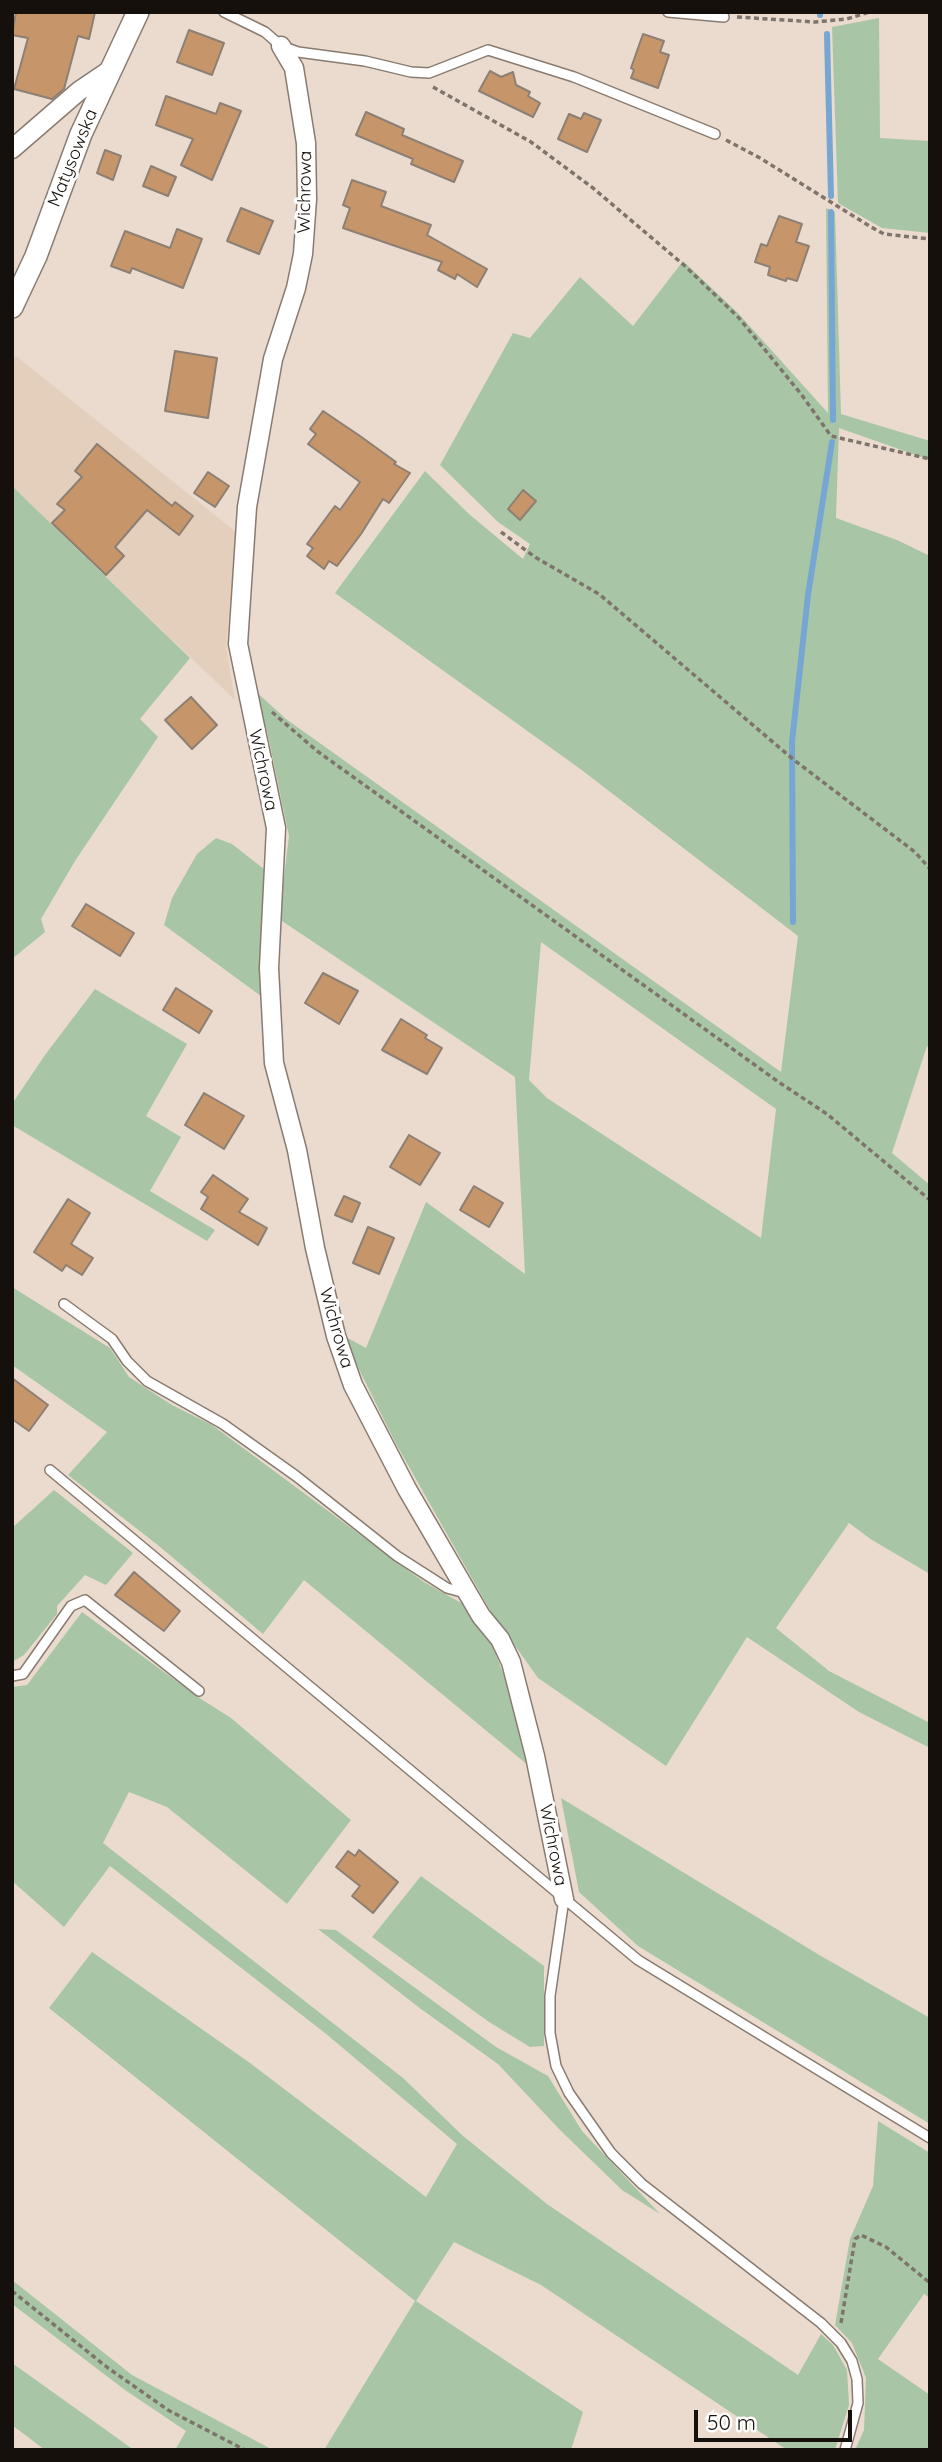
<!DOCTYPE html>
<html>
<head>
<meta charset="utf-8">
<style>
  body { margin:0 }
  #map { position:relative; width:942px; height:2462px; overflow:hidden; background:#eadbce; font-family:Quicksand,sans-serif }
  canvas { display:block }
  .frame { position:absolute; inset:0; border:14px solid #15100b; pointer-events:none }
  .scale { position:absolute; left:694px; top:2410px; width:158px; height:32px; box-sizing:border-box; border:4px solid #15100b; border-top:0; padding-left:9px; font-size:21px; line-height:24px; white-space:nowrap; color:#15100b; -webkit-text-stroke:5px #fff; paint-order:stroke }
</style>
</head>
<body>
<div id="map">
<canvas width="942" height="2462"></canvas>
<div class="frame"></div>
<div class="scale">50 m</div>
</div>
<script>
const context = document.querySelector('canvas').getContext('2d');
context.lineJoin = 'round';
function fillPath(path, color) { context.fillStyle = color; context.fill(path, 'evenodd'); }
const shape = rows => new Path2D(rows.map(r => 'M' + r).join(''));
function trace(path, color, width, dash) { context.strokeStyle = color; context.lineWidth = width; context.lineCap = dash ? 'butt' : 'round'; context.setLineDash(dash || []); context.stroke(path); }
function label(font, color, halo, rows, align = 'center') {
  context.font = font + ' Quicksand,sans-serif'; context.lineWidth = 6; context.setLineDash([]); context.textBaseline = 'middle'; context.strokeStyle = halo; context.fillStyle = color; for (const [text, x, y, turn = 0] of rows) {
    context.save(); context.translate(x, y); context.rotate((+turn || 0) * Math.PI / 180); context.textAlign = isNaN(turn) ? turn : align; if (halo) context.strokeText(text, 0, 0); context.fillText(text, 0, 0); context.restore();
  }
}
fillPath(shape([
  [16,356,236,532,226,646,235,700,12,486,12,362]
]), '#e4cfbc');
fillPath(shape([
  [879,18,880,138,930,141,930,233,882,228,838,203,832,27],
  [826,208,835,212,841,414,930,441,930,460,839,428,836,518,897,540,930,556,930,1048,927,1046,892,1153,930,1185,930,1574,872,1540,849,1523,776,1628,829,1671,930,1723,930,1748,859,1712,747,1637,666,1766,538,1678,491,1612,395,1442,342,1335,366,1348,426,1202,525,1274,515,1077,279,919,289,836,267,731,252,688,286,719,781,1072,798,936,579,768,335,593,425,471,469,514,523,559,530,544,498,522,440,465,513,333,530,338,580,277,633,326,683,261,737,312,828,413],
  [541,942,776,1109,761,1238,547,1098,529,1080],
  [12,486,190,658,140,719,158,737,75,861,41,919,45,932,12,959],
  [216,838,232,844,264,869,265,999,164,925,172,898,197,854],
  [95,989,187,1044,146,1116,181,1137,150,1191,215,1230,207,1241,12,1125,12,1104,45,1055],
  [12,1287,110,1348,129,1377,172,1405,212,1425,424,1582,463,1604,493,1647,506,1681,529,1766,304,1580,263,1634,159,1546,68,1475,107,1432,12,1365],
  [54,1490,133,1553,106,1585,85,1575,57,1606,57,1614,24,1655,12,1662,12,1528],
  [82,1612,201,1699,231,1718,351,1820,287,1904,167,1807,129,1792,103,1843,403,2078,462,2135,547,2204,798,2375,821,2334,833,2345,847,2370,849,2405,835,2450,787,2450,541,2285,454,2242,416,2301,583,2412,571,2450,324,2450,415,2301,49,2008,92,1952,250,2063,426,2197,457,2144,325,2033,110,1866,64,1927,12,1881,12,1687,27,1685],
  [561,1798,821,1956,930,2018,930,2124,638,1946,579,1892],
  [421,1876,544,1966,544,2046,530,2047,489,2022,372,1937],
  [318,1929,336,1930,496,2047,548,2076,582,2131,660,2214,622,2190,559,2129,498,2064,421,2009],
  [878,2121,930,2153,930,2298,924,2294,878,2359,930,2395,930,2450,855,2450,864,2430,866,2378,852,2343,835,2325,850,2239,873,2186],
  [12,2280,132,2375,273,2450,175,2450,186,2431,125,2390,12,2304],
  [12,2363,134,2450,45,2450,12,2425]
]), '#a8c6a6');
trace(shape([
  [820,12,820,15],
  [827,34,831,196],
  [831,212,833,420],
  [793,922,792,742,808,595,832,442]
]), '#77a6d2', 6);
const building = shape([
  [16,12,95,12,89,39,78,36,64,89,52,99,14,89,28,38,12,35,16,12],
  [189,30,224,43,212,75,177,62,189,30],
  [643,34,664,41,660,52,669,55,658,88,631,78,634,70,631,68,643,34],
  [490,71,501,77,513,72,516,85,530,92,528,96,540,103,533,117,479,91,490,71],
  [166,96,216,114,220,103,241,111,212,180,181,165,193,139,156,125,166,96],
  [366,112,404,129,402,135,463,161,454,182,411,164,413,159,356,135,366,112],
  [584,113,601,120,587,152,558,139,569,114,581,119,584,113],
  [105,150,121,156,113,180,97,173,105,150],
  [151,166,176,177,168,196,143,186,151,166],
  [352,180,386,192,381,206,431,225,427,235,487,269,477,287,457,274,455,279,438,270,442,262,343,228,350,208,343,205,352,180],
  [241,208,273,221,259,254,227,241,241,208],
  [779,216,802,224,796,242,809,246,797,281,787,278,786,281,768,275,770,267,755,262,761,244,767,246,779,216],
  [177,229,202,239,183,288,132,268,130,273,111,266,125,231,170,248,177,229],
  [175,351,217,358,208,418,165,411,175,351],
  [323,411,360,436,396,462,394,464,410,473,389,503,383,499,361,534,337,566,329,561,324,569,307,556,313,548,307,544,335,506,340,510,360,482,308,444,316,434,310,429,323,411],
  [97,444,172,506,175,502,193,516,179,535,147,510,115,547,124,556,106,575,52,523,65,510,57,504,82,477,75,471,97,444],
  [208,472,229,486,215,507,194,493,208,472],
  [523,490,536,501,520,520,508,509,523,490],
  [191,697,217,725,192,749,165,720,191,697],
  [86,904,134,933,120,956,72,926,86,904],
  [323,973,358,991,339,1024,305,1003,323,973],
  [176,988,212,1011,199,1033,163,1010,176,988],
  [401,1019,427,1035,425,1038,442,1048,427,1074,382,1050,401,1019],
  [204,1093,244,1116,224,1149,185,1125,204,1093],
  [409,1135,440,1153,420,1185,390,1167,409,1135],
  [213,1175,248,1199,239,1212,267,1228,258,1245,201,1209,208,1197,201,1192,213,1175],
  [474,1186,503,1203,489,1227,460,1210,474,1186],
  [344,1196,360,1203,352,1222,335,1215,344,1196],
  [68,1199,90,1213,71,1244,93,1258,82,1275,66,1265,62,1271,34,1252,68,1199],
  [368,1227,394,1238,379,1274,353,1263,368,1227],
  [12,1378,48,1405,29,1431,12,1419,12,1378],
  [134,1572,180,1611,164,1631,115,1595,134,1572],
  [359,1850,398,1882,373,1913,352,1896,360,1886,336,1867,348,1851,355,1856,359,1850]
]);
fillPath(building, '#c6966a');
trace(building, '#8d7f73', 2);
const service = shape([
  [224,12,265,32,281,46,298,52,365,61,411,72,429,73,488,50,574,77,715,134],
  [668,12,724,17],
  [64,1304,112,1339,127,1361,147,1381,223,1424,296,1476,397,1556,447,1588,465,1593],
  [50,1470,638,1960,930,2138],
  [12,1676,23,1674,71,1606,85,1600,199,1691],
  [564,1899,550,1996,550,2033,556,2066,569,2093,611,2153,642,2184,821,2323,841,2343,852,2361,857,2379,858,2403,845,2450]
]);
const minor = shape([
  [281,46,294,68,306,143,307,199,303,254,296,288,273,359,247,507,238,644,276,828,269,968,274,1063,297,1150,315,1248,336,1336,353,1385,407,1489,481,1616,500,1639,511,1662,535,1756,564,1899],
  [12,149,79,91,110,70]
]);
const tertiary = shape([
  [12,307,36,256,81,134,138,12]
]);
trace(service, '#897b6f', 12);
trace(minor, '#897b6f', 21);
trace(tertiary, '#897b6f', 24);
trace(shape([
  [737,17,815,22,847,19,869,12],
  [433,87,531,142,593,188,685,266,739,318,801,394,831,436,930,459],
  [726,140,760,158,871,227,884,234,930,239],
  [501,532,535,557,599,594,794,760,915,852,930,869],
  [272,712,317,751,780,1083,827,1114,930,1200],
  [12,2291,108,2368,168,2410,245,2450],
  [841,2323,855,2239,861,2235,886,2247,930,2283]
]), '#7e746b', 3.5, [5, 3.5]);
trace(service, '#fff', 9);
trace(minor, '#fff', 18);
trace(tertiary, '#fff', 21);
label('18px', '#15100b', '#fff', [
  ["Matysowska",73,158,-68],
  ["Wichrowa",305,192,-89],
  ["Wichrowa",263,770,78],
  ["Wichrowa",336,1328,74],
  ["Wichrowa",553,1845,79]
]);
</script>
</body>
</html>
